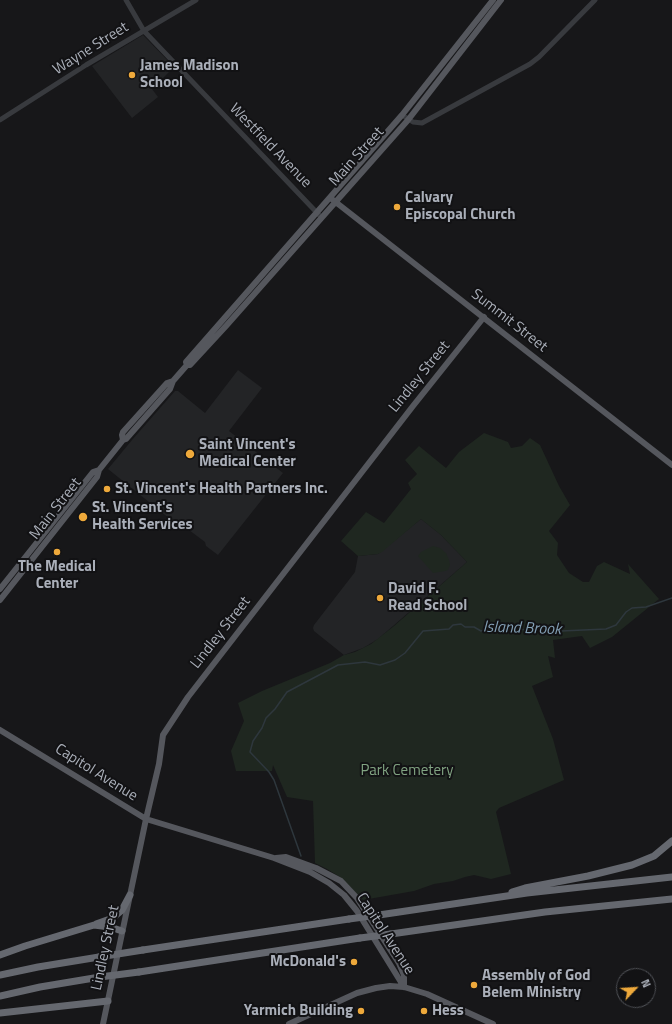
<!DOCTYPE html>
<html>
<head>
<meta charset="utf-8">
<style>
  body { margin:0 }
  #map { position:relative; width:672px; height:1024px; overflow:hidden; background:#171719; font-family:"Titillium Web",sans-serif }
  canvas { display:block }
  .north { position:absolute; left:616px; top:968px; width:40px; height:40px; box-sizing:border-box; background:#121214; border:1px solid #4f5156; border-radius:50%; rotate:65deg; font-size:11px; font-weight:700; line-height:16px; text-align:center; color:#aaafb9 }
  .north::after { content:''; display:block; margin:auto; width:14px; height:18px; background:#eea93b; clip-path:polygon(50% 0,100% 100%,50% 72%,0 100%) }
</style>
</head>
<body>
<div id="map">
<canvas width="672" height="1024"></canvas>
<div class="north">N</div>
</div>
<script>
const context = document.querySelector('canvas').getContext('2d');
context.lineJoin = 'round';
function fillPath(path, color) { context.fillStyle = color; context.fill(path, 'evenodd'); }
const shape = rows => new Path2D(rows.map(r => 'M' + r).join(''));
function trace(path, color, width, dash) { context.strokeStyle = color; context.lineWidth = width; context.lineCap = dash ? 'butt' : 'round'; context.setLineDash(dash || []); context.stroke(path); }
function label(font, color, halo, rows, align = 'center') {
  context.font = font + ' "Titillium Web",sans-serif'; context.lineWidth = 4; context.setLineDash([]); context.textBaseline = 'middle'; context.strokeStyle = halo; context.fillStyle = color; for (const [text, x, y, turn = 0] of rows) {
    context.save(); context.translate(x, y); context.rotate((+turn || 0) * Math.PI / 180); context.textAlign = isNaN(turn) ? turn : align; if (halo) context.strokeText(text, 0, 0); context.fillText(text, 0, 0); context.restore();
  }
}
fillPath(shape([
  [143,35,174,67,152,89,158,97,132,118,92,66],
  [238,370,262,388,229,431,283,473,218,555,206,546,205,542,185,527,180,527,108,469,132,440,175,391,178,391,205,413],
  [421,519,441,535,467,562,378,639,363,648,344,655,314,631,313,628,314,625,355,572,358,556,378,554]
]), '#232426');
fillPath(shape([
  [484,433,508,442,511,448,522,446,530,438,540,445,559,486,570,505,549,531,558,543,557,555,569,573,583,582,589,582,597,566,604,562,630,574,628,564,659,599,612,637,590,648,582,636,553,640,555,658,548,656,553,677,532,686,553,739,564,780,499,808,496,812,511,874,491,879,474,875,465,877,453,881,434,884,414,891,363,900,340,877,327,869,315,863,313,801,287,797,273,765,272,771,236,771,231,751,244,721,238,703,262,691,330,663,344,655,355,652,371,644,394,626,467,562,441,535,421,519,382,552,378,554,358,556,341,541,366,512,384,523,411,489,408,483,417,474,405,460,419,446,446,468,459,452],
  [433,546,440,548,446,553,449,560,450,565,448,570,445,571,433,573,418,556,421,552]
]), '#1f2720');
trace(shape([
  [301,856,274,780,269,772,250,752,253,741,262,728,266,718,275,709,287,692,338,665,365,662,380,665,395,660,405,653,423,631,449,629,453,625,461,624,465,627,474,627,481,631,494,627,509,629,561,631,606,629,616,625,626,612,632,608,646,607,672,598]
]), '#2e373d', 1.5);
trace(shape([
  [126,0,144,31,321,217],
  [402,115,413,122,422,123,530,64,539,57,595,0],
  [0,120,86,65,196,0]
]), '#383a3e', 5);
trace(shape([
  [333,200,672,465],
  [187,365,186,362,402,115,493,0],
  [123,440,122,435,123,432,167,383,173,381],
  [0,589,93,472,99,470],
  [0,600,97,477,99,470,123,440,126,439,170,389,173,381,187,365,190,365,226,326,408,120,501,0],
  [0,730,146,819,274,858,310,872,329,883,344,895,357,911,404,987],
  [276,858,286,857,316,868,341,881,357,898,399,963,404,975,404,987],
  [103,1024,146,819,159,764,163,735,188,697,413,406,484,317],
  [289,1024,357,993,376,988,390,986,404,987,427,994,493,1024]
]), '#55575d', 6);
trace(shape([
  [512,892,525,888,588,876,632,865,654,856,672,841],
  [379,915,527,893,672,877],
  [96,924,110,919,116,915,122,910,130,895],
  [391,934,545,912,672,899],
  [143,950,349,919],
  [0,955,25,946,94,925,110,927,122,931],
  [139,972,360,938],
  [0,975,38,967,99,957],
  [0,996,40,987,100,977],
  [0,1013,108,1001]
]), '#65686f', 7);
trace(shape([
  [349,919,379,915],
  [360,938,391,934],
  [99,957,143,950],
  [100,977,139,972]
]), '#65686f', 7);
for (const [x, y, r, color] of [
  [132,75,4,"#eea93b"],
  [397,207,4,"#eea93b"],
  [190,454,5,"#eea93b"],
  [107,489,4,"#eea93b"],
  [83,517,5,"#eea93b"],
  [57,552,4,"#eea93b"],
  [380,598,4,"#eea93b"],
  [354,962,4,"#eea93b"],
  [474,985,4,"#eea93b"],
  [361,1011,4,"#eea93b"],
  [424,1011,4,"#eea93b"]
]) { const dot = new Path2D(); dot.arc(x, y, r, 0, 2 * Math.PI); context.fillStyle = color; context.fill(dot); trace(dot, '#121214', 1.5); }
label('15px', '#aaafb9', '#121214', [
  ["Wayne Street",91,49,-32],
  ["Westfield Avenue",270,146,46],
  ["Main Street",357,157,-48],
  ["Summit Street",509,321,38],
  ["Lindley Street",420,377,-51],
  ["Main Street",56,509,-52],
  ["Lindley Street",221,633,-52],
  ["Capitol Avenue",96,773,32],
  ["Capitol Avenue",385,934,57],
  ["Lindley Street",106,948,-78]
]);
label('bold 15px', '#aaafb9', '#121214', [
  ["James Madison",140,66],
  ["School",140,83],
  ["Calvary",405,198],
  ["Episcopal Church",405,215],
  ["Saint Vincent's",199,445],
  ["Medical Center",199,462],
  ["St. Vincent's Health Partners Inc.",115,489],
  ["St. Vincent's",92,508],
  ["Health Services",92,525],
  ["The Medical",57,567,"center"],
  ["Center",57,584,"center"],
  ["David F.",388,589],
  ["Read School",388,606],
  ["McDonald's",346,962,"right"],
  ["Assembly of God",482,976],
  ["Belem Ministry",482,993],
  ["Yarmich Building",353,1011,"right"],
  ["Hess",432,1011]
], 'left');
label('15px', '#81a382', '#121214', [
  ["Park Cemetery",407,771]
]);
label('italic 16px', '#829eb3', '#121214', [
  ["Island Brook",522,629,2]
]);
</script>
</body>
</html>
